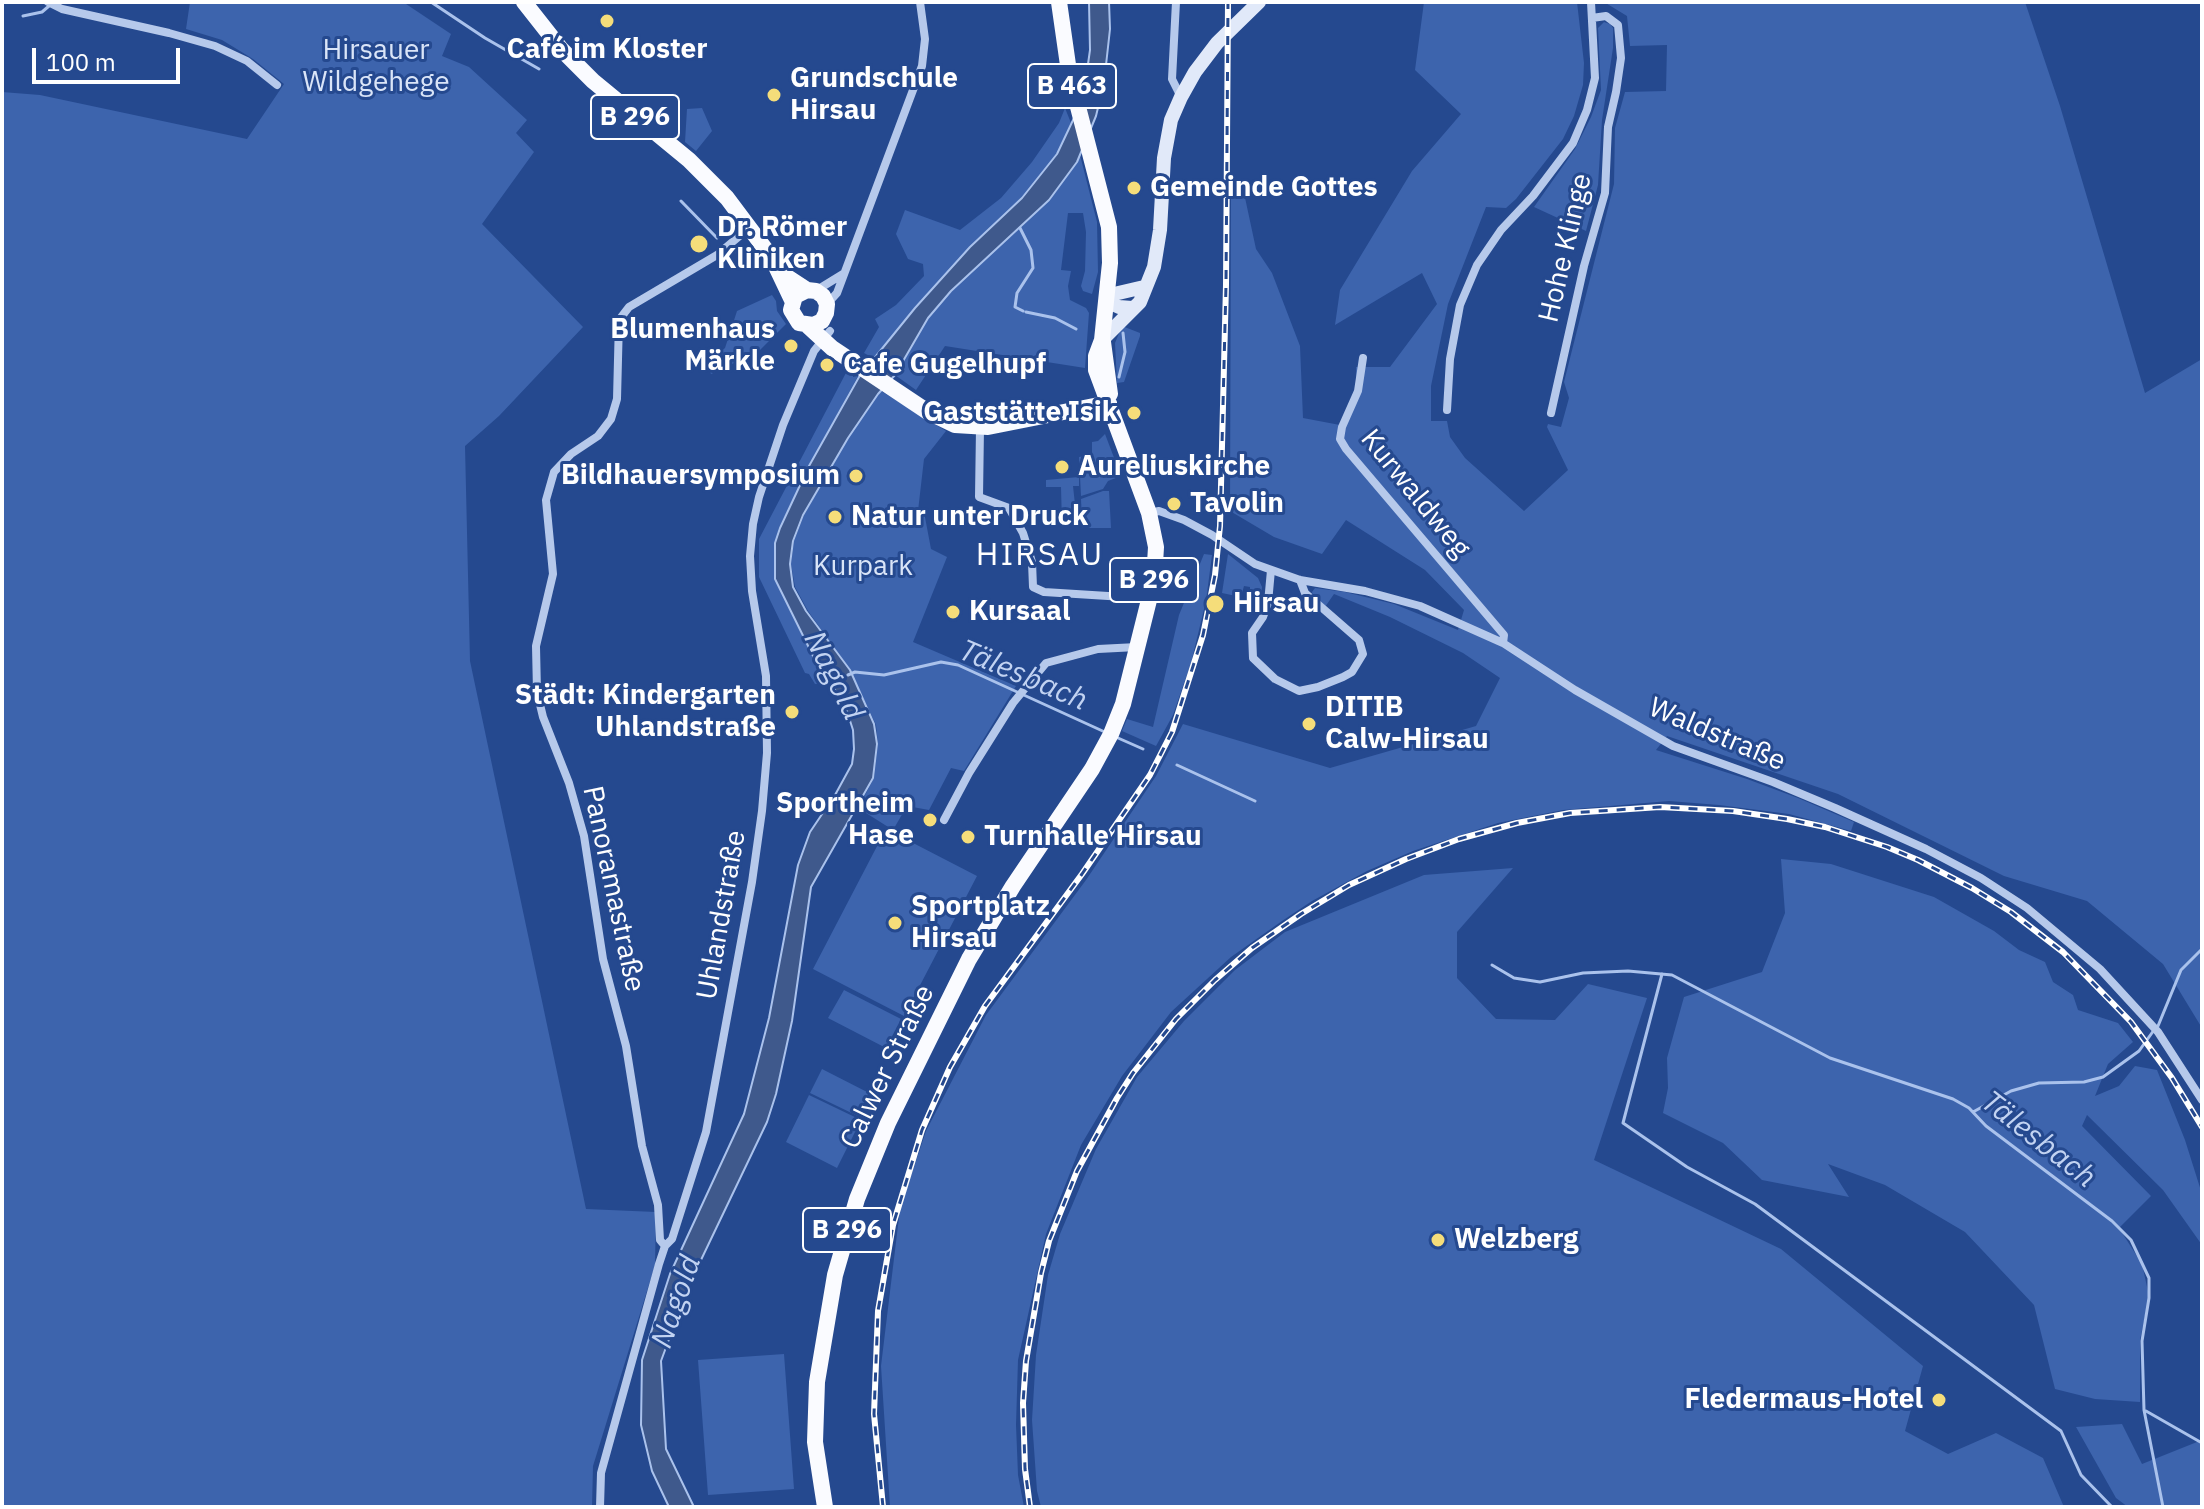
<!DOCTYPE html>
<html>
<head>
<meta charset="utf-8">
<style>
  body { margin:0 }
  #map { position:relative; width:2204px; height:1509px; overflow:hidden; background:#25498f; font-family:"IBM Plex Sans",sans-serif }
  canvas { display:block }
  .frame { position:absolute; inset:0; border:4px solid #fff; pointer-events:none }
  .scale { position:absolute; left:32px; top:48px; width:148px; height:36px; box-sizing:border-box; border:4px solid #fff; border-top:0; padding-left:10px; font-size:24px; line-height:28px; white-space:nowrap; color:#fff; -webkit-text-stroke:6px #25498f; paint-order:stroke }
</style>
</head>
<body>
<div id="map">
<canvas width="2204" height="1509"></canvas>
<div class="frame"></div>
<div class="scale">100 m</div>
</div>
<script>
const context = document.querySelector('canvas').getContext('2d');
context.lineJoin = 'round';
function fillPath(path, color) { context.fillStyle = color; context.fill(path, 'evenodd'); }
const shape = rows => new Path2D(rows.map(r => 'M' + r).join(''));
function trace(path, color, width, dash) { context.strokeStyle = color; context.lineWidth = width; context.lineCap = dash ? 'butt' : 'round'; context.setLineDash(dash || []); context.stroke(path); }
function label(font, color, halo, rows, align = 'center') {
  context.font = font + ' "IBM Plex Sans",sans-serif'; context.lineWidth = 6; context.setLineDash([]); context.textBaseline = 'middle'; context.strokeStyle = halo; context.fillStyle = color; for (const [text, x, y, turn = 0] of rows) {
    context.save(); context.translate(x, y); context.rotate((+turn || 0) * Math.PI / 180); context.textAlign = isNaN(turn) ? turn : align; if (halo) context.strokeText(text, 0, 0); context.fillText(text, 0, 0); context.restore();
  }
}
fillPath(shape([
  [190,2,403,2,451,34,442,56,469,67,527,120,516,133,534,152,482,224,583,327,499,416,465,446,470,661,586,1209,656,1212,655,1265,593,1466,592,1507,2,1507,2,92,40,95,247,139,284,84,253,59,222,40,186,29],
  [1424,2,1577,2,1584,63,1583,85,1574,116,1563,139,1516,199,1506,208,1486,207,1448,304,1431,386,1431,421,1447,421,1450,437,1465,458,1524,511,1568,470,1547,427,1548,424,1561,427,1569,398,1564,382,1614,184,1615,128,1625,92,1666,91,1667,45,1630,46,1627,16,1604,2,2025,2,2060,106,2145,393,2202,359,2202,1028,2163,964,2087,901,2004,876,1838,794,1667,736,1656,750,1747,779,1798,798,1854,822,1851,831,1789,814,1719,805,1669,801,1563,810,1498,823,1413,851,1367,871,1312,901,1282,921,1231,957,1171,1012,1122,1076,1081,1145,1046,1234,1018,1360,1016,1425,1018,1475,1024,1507,890,1507,881,1366,900,1209,926,1131,986,1015,1086,880,1156,776,1183,724,1330,768,1476,726,1500,678,1463,653,1390,617,1334,594,1325,607,1313,595,1312,592,1315,588,1345,592,1394,604,1458,630,1464,610,1425,570,1346,520,1322,554,1274,537,1230,511,1231,193,1244,193,1256,249,1272,273,1300,346,1303,418,1340,425,1356,388,1356,367,1390,367,1437,304,1422,273,1335,325,1340,290,1412,171,1461,114,1415,70],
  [1604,22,1610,24,1613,28,1613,48,1602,120,1598,185,1586,231,1534,207,1575,149,1591,117,1601,90,1598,28],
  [702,108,712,131,696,151,685,142,687,109],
  [1065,108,1071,123,1057,154,1022,198,970,247,915,308,875,359,864,353,879,327,875,319,896,305,924,276,923,264,908,259,896,234,905,210,960,230,1001,198,1032,162,1059,123],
  [1080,155,1097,222,1098,272,1092,294,1083,291,1081,286,1085,271,1086,232,1083,213,1068,213,1061,270,1071,271,1068,286,1070,300,1086,308,1089,313,1085,368,945,346,916,390,895,375,928,318,951,291,1049,200],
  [772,295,776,301,777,311,786,324,758,352,711,374,707,364,725,348,737,311],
  [1122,326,1140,333,1140,336,1124,382,1117,383,1115,343],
  [848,369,853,372,853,377,858,376,809,466,779,528,775,544,774,579,818,666,829,683,815,684,809,674,805,673,759,577,759,539],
  [881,391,946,431,924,459,918,511,924,512,931,549,947,557,913,642,1016,686,964,771,951,768,929,810,907,806,893,830,858,808,874,778,878,744,876,725,850,670,808,611,795,587,791,564,794,541,804,515,848,438],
  [1105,434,1121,476,1108,481,1103,489,1081,496,1079,457,1092,455,1092,442,1098,441],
  [1079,477,1079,486,1073,486,1077,523,1062,525,1061,487,1046,487,1046,480],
  [1103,491,1109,491,1111,528,1082,528,1081,499],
  [1204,554,1212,555,1206,601,1191,663,1173,715,1156,746,1122,731,1127,719,1153,727,1179,615],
  [1228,554,1258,578,1262,587,1260,608,1256,607,1258,594,1250,592,1250,587,1244,586,1242,593,1236,592,1236,596,1222,593],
  [886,829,977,876,904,1016,813,969],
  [1781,859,1831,864,1934,897,1994,931,2019,950,2045,962,2053,982,2073,995,2078,1010,2118,1023,2133,1042,2108,1064,2095,1096,2119,1086,2135,1066,2157,1070,2185,1140,2202,1194,2202,1245,2163,1190,2087,1115,2082,1126,2151,1196,2119,1228,2142,1264,2149,1296,2140,1340,2140,1402,2095,1399,2055,1389,2034,1305,1965,1232,1885,1185,1828,1164,1849,1197,1762,1180,1723,1143,1663,1113,1668,1088,1667,1058,1684,997,1762,972,1785,913],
  [1513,868,1457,932,1457,978,1496,1019,1555,1020,1588,984,1647,998,1594,1160,1781,1249,1923,1366,1905,1431,1948,1454,1996,1433,2043,1458,2064,1507,1041,1507,1037,1491,1032,1420,1036,1355,1048,1275,1060,1234,1096,1149,1137,1077,1184,1021,1235,970,1285,932,1424,875],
  [844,990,901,1019,886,1048,828,1018],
  [822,1069,871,1094,860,1117,810,1093],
  [809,1095,861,1120,837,1168,786,1142],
  [784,1354,794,1489,708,1495,698,1360],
  [2122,1424,2142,1464,2202,1440,2202,1507,2128,1507,2116,1498,2076,1427]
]), '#3d64ad');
const water = shape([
  [1089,2,1109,2,1110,29,1104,83,1096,116,1077,162,1049,200,951,291,928,318,895,375,878,394,848,438,803,515,793,541,790,564,793,587,806,611,850,670,874,724,877,744,873,778,811,887,792,1021,776,1094,767,1122,689,1285,661,1361,666,1449,694,1507,669,1507,652,1471,641,1425,642,1360,670,1274,744,1114,769,1018,798,865,810,832,835,795,852,764,854,749,853,730,844,702,819,668,775,579,775,543,780,528,809,466,859,377,915,308,970,247,1022,198,1057,154,1083,99,1090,50,1089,2]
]);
fillPath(water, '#3f598c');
trace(water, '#aac2ec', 2);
trace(shape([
  [431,2,485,38,539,69],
  [23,16,42,12,49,6],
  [681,201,717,238],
  [1020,228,1031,250,1033,268,1017,293,1015,307,1023,311],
  [730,249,759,263],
  [1026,312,1055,318,1076,329],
  [1119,377,1125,352,1123,333],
  [848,675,855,672,884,675,941,662,958,665,1107,733],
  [1118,738,1143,749],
  [1177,765,1255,801],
  [1492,965,1514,978,1540,982,1583,973,1628,971,1672,975,1830,1058,1953,1099,1969,1108,1986,1126,2112,1221,2131,1240,2149,1278,2149,1298,2142,1341,2144,1410,2163,1507],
  [1662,974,1623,1123,1687,1167,1755,1204,2061,1431,2081,1475,2112,1507],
  [2158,1026,2181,970,2202,949],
  [1973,1112,2011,1091,2039,1083,2084,1082,2103,1077,2139,1051,2154,1030],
  [2146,1411,2202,1443]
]), '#aac2ec', 3);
trace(shape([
  [48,2,62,9,169,33,215,46,247,61,277,85],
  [1176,2,1172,79,1181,97],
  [817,290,843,274],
  [827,304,837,293,922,66,925,39,920,2],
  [1363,358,1358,391,1342,427,1340,439,1346,449,1504,635,1503,643],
  [1447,410,1450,359,1460,305,1477,265,1501,230,1533,196,1573,143,1587,110,1595,78,1591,2],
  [1551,413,1584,266,1605,193,1608,127,1616,92,1621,58,1618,25,1606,16,1592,18],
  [980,428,979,497,1009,508,1023,533,1032,562,1033,587,1044,592,1140,598],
  [1150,513,1159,511,1184,520,1212,535,1255,564,1300,580,1365,591,1420,606,1503,643,1575,690,1673,746,1773,782,1835,808,1926,849,1981,878,2027,908,2100,969,2158,1032,2202,1100],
  [1271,570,1268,603,1263,617,1252,633,1253,658,1275,679,1299,691,1318,687,1343,677,1352,672,1363,654,1359,640,1305,593,1300,580],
  [944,820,969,773,1013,703,1046,663,1098,649,1137,647],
  [665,1246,660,1240,658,1205,642,1146,626,1046,603,959,584,836,569,783,543,717,537,692,536,646,553,574,546,500,554,472,571,454,598,436,611,419,617,399,619,320,629,307,717,255,749,228],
  [600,1507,601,1473,659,1264,665,1246,672,1239,706,1132,752,882,762,811,767,753,766,676,752,591,750,556,753,524,759,497,783,425,814,351,830,331]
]), '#b6c9eb', 8);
trace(shape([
  [1132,308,1119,307,1106,301,1114,294,1144,287],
  [1102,340,1140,302,1154,267,1160,230,1164,158,1171,120,1181,97,1195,72,1217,43,1259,2]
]), '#e1e9f9', 14);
trace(shape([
  [524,2,561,49,593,81,689,160,727,198,772,258,792,300],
  [781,273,807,290,816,291,823,296,827,304,826,313,822,321,813,325,799,323,791,310,795,296,807,290],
  [808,326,832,348,928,412,955,425,988,427,1109,403],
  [1103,342,1110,394],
  [825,1507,815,1442,817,1382,835,1275,857,1199,888,1123,969,959,1013,886,1092,769,1111,734,1123,704,1154,580,1156,547,1149,513,1096,370,1096,356,1102,340,1110,263,1109,227,1069,72,1059,2]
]), '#fafbff', 16);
const rail = shape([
  [883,1507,874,1414,878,1311,893,1225,922,1130,950,1067,985,1006,1082,874,1150,775,1172,732,1203,635,1215,575,1220,526,1226,285,1228,2],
  [1030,1507,1025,1469,1023,1403,1026,1361,1041,1273,1049,1241,1077,1171,1117,1098,1133,1073,1176,1019,1215,980,1252,948,1301,914,1349,885,1406,859,1459,839,1517,823,1570,813,1660,807,1733,811,1787,819,1825,827,1887,847,1918,860,1972,888,2011,912,2063,952,2131,1022,2172,1078,2202,1127]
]);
trace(rail, '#fff', 6);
trace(rail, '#25498f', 3, [9]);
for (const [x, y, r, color] of [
  [607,21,8,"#f5dd7a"],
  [774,95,8,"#f5dd7a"],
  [1134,188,8,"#f5dd7a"],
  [699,244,10,"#f5dd7a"],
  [791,346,8,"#f5dd7a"],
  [827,365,8,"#f5dd7a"],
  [1134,413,8,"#f5dd7a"],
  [1062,467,8,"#f5dd7a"],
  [856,476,8,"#f5dd7a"],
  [1174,504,8,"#f5dd7a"],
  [835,517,8,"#f5dd7a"],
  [1215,604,10,"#f5dd7a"],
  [953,612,8,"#f5dd7a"],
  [792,712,8,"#f5dd7a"],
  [1309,724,8,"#f5dd7a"],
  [930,820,8,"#f5dd7a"],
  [968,837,8,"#f5dd7a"],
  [895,923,8,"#f5dd7a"],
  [1438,1240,8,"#f5dd7a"],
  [1939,1400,8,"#f5dd7a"]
]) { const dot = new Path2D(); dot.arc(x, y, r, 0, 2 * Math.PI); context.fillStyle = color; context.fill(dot); trace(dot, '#25498f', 3); }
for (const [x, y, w] of [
  [1072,86,88],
  [635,117,88],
  [1154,580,88],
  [847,1230,88]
]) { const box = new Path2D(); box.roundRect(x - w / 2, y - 22, w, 44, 6); context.fillStyle = '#25498f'; context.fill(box); trace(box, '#fff', 2); }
label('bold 26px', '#fff', null, [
  ["B 463",1072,86],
  ["B 296",635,117],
  ["B 296",1154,580],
  ["B 296",847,1230]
]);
label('bold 28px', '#fff', '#25498f', [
  ["Café im Kloster",607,50,"center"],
  ["Grundschule",790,79],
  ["Hirsau",790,111],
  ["Gemeinde Gottes",1150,188],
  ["Dr. Römer",717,228],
  ["Kliniken",717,260],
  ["Blumenhaus",775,330,"right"],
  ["Märkle",775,362,"right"],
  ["Cafe Gugelhupf",843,365],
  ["Gaststätte Isik",1118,413,"right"],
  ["Aureliuskirche",1078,467],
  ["Bildhauersymposium",840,476,"right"],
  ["Tavolin",1190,504],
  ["Natur unter Druck",851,517],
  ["Hirsau",1233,604],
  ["Kursaal",969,612],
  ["Städt: Kindergarten",776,696,"right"],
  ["Uhlandstraße",776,728,"right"],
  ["DITIB",1325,708],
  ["Calw-Hirsau",1325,740],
  ["Sportheim",914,804,"right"],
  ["Hase",914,836,"right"],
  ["Turnhalle Hirsau",984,837],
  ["Sportplatz",911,907],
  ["Hirsau",911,939],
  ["Welzberg",1454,1240],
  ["Fledermaus-Hotel",1923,1400,"right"]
], 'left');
label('28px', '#dae5f8', '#25498f', [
  ["Hirsauer",376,51],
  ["Wildgehege",376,83],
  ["Kurpark",863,567]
]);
label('28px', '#fff', '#25498f', [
  ["Hohe Klinge",1566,248,-77],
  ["Kurwaldweg",1415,494,51],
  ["Waldstraße",1717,735,23],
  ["Panoramastraße",613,889,78],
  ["Uhlandstraße",722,915,-80],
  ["Calwer Straße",888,1067,-64]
]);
label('italic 30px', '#c2d3f2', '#25498f', [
  ["Nagold",833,676,63],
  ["Tälesbach",1023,676,23],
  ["Tälesbach",2038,1140,38],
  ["Nagold",677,1302,-71]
]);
context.letterSpacing = '2px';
label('32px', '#fff', '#25498f', [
  ["HIRSAU",1040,556]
]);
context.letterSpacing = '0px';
</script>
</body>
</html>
